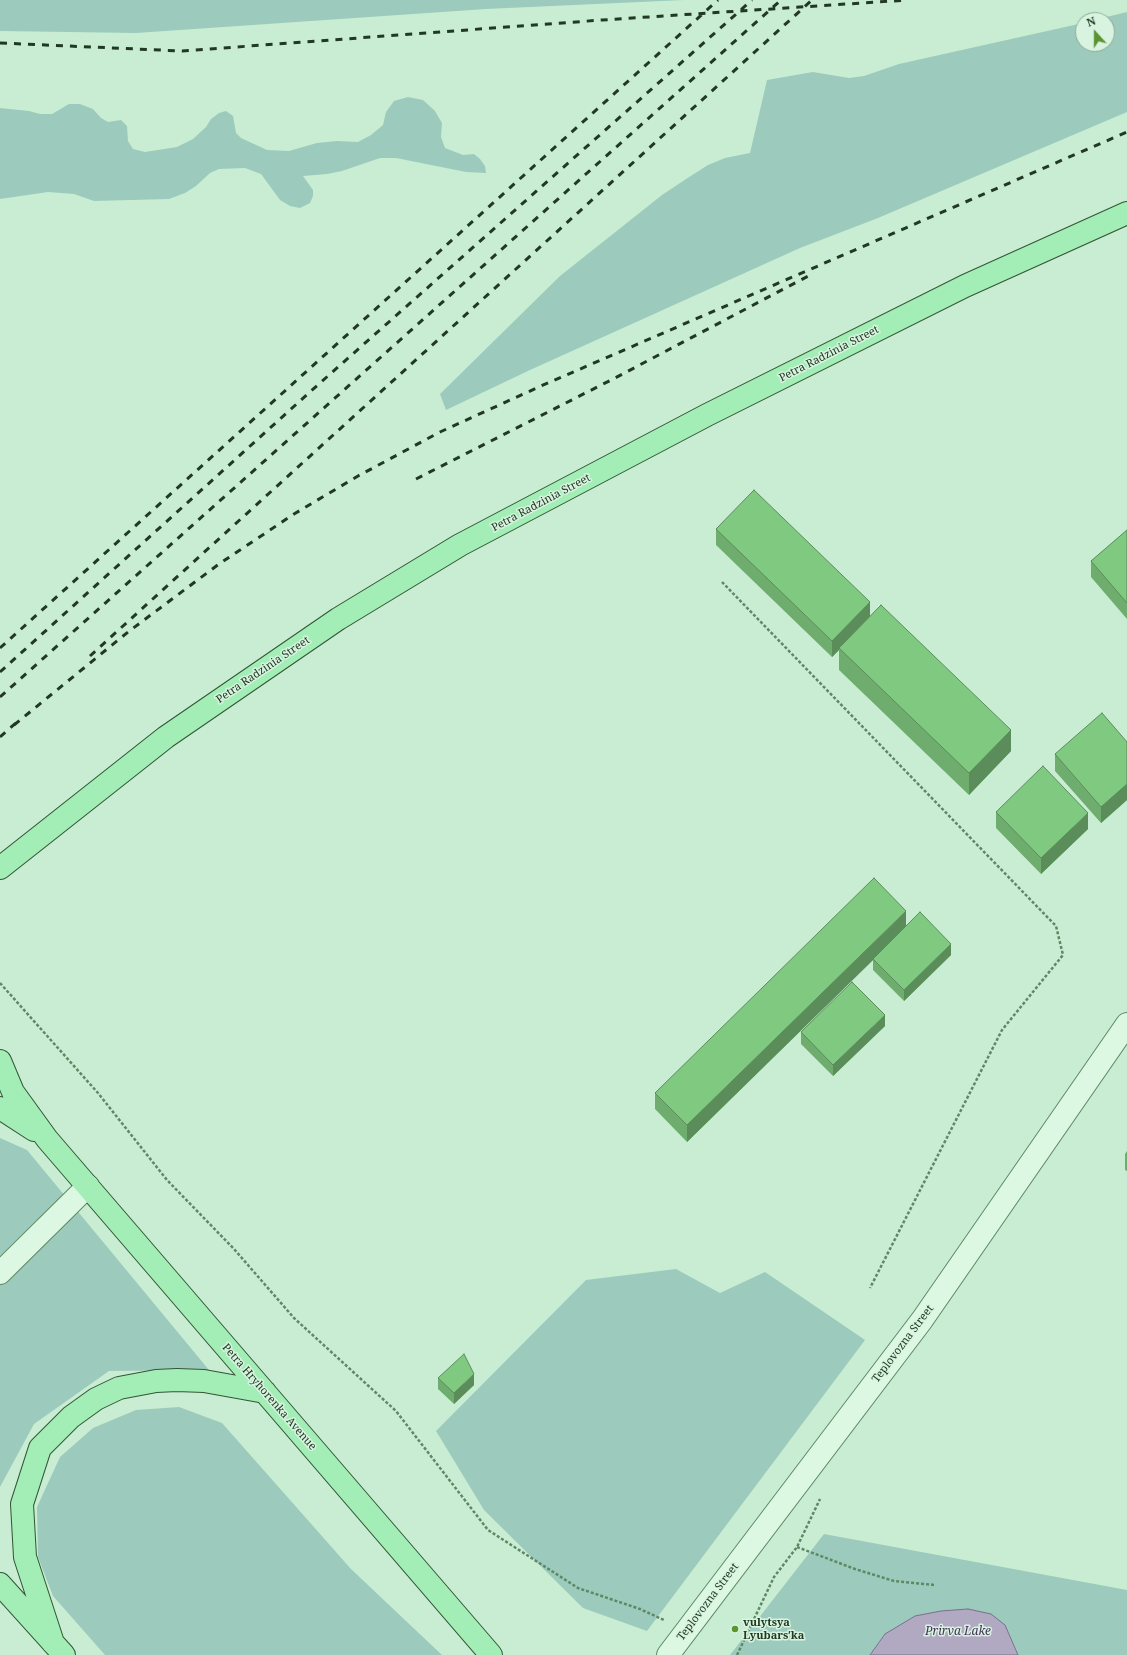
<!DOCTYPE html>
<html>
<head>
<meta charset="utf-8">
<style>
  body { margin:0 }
  #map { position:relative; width:1127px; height:1655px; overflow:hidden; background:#c8edd3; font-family:"Noto Serif",serif }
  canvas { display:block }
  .north { position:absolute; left:1075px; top:12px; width:40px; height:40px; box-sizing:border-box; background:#d8f4e0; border:1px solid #8fa994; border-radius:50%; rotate:339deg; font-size:11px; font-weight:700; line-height:16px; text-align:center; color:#213922 }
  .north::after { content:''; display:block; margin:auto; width:14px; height:18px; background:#5b9431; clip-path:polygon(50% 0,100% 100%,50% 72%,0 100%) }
</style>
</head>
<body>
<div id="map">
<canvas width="1127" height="1655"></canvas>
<div class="north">N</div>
</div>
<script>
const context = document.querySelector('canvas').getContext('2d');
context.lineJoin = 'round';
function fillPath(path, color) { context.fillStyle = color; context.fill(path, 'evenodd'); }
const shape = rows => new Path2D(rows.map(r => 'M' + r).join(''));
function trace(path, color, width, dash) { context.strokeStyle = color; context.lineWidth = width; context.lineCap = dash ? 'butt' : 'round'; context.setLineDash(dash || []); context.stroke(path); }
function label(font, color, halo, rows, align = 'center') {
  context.font = font + ' "Noto Serif",serif'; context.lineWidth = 3; context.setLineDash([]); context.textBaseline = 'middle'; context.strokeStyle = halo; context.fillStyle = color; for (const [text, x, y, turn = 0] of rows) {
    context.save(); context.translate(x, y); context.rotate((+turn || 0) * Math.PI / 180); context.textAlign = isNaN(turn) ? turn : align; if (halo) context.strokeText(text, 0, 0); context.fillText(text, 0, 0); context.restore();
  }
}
fillPath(shape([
  [0,0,684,0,486,9,136,33,0,31],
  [1127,12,1127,112,878,218,800,248,530,370,446,410,440,394,560,276,662,195,686,179,708,165,725,158,750,153,767,80,813,72,849,78,864,76,899,64,1083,23,1083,44,1107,44,1107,20,1094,20],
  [408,97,423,100,435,111,442,123,441,137,445,148,463,155,474,154,480,159,485,166,486,173,466,172,396,158,380,158,342,171,327,174,303,176,313,190,313,196,310,203,300,208,290,206,280,200,261,174,245,168,219,169,210,173,196,186,185,193,169,199,94,201,74,194,48,192,0,199,0,108,29,111,40,114,52,114,69,104,80,104,93,109,101,118,108,122,121,120,127,126,128,141,133,149,145,152,177,147,193,139,206,127,211,119,219,113,226,111,233,116,236,133,241,138,267,150,289,151,317,143,337,141,358,142,371,135,383,125,386,112,394,101],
  [0,1138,27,1150,209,1370,109,1371,34,1424,0,1487],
  [676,1269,720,1293,765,1272,865,1340,647,1631,583,1608,484,1510,436,1431,586,1280],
  [179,1407,222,1423,351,1569,442,1655,105,1655,53,1596,38,1557,37,1507,60,1457,93,1428,136,1410],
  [824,1534,1127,1590,1127,1655,1018,1655,1005,1625,885,1634,870,1655,730,1655]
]), '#9ccbbd');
const water = shape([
  [968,1609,991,1614,1005,1625,1018,1655,870,1655,885,1634,915,1616,941,1611,968,1609]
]);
fillPath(water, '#b0a9c1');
trace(water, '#7a708f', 1);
const minor = shape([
  [0,1273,88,1186],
  [668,1655,922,1320,1127,1024]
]);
const major = shape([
  [0,868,166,737,338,619,460,545,707,415,965,286,1127,213],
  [0,1061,13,1092,47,1139,491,1655],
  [0,1108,34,1130],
  [0,1584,64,1655],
  [53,1643,25,1557,22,1504,40,1448,71,1417,96,1399,119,1388,156,1381,177,1380,204,1381,265,1392]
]);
trace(minor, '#5e8863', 24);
trace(major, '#325633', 24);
trace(shape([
  [722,582,1056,926,1063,955,1002,1030,870,1288],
  [0,983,98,1093,167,1180,234,1249,294,1318,396,1411,488,1530,578,1588,640,1609,664,1620],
  [797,1547,855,1569,894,1581,935,1585],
  [737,1655,774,1577,797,1547,820,1499]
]), '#5e8863', 2.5, [3, 2]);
trace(minor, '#dcf8e3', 22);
trace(major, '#a3edb7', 22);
trace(shape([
  [0,43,182,51,602,20,908,0],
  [416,479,615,378,812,274],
  [0,648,718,0],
  [90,656,812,0],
  [0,672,311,391,752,0],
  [0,697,781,0],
  [14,725,128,632,219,564,294,514,358,476,440,432,541,386,1127,132],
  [0,737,17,722]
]), '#213922', 3, [7, 7]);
fillPath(shape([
  [716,529,870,616,1011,751,969,795,839,670,839,650,832,657,716,545],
  [1127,530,1127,619,1091,577,1091,561],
  [1127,742,1127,800,1101,823,1055,771,1055,754],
  [996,812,1088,829,1041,874,996,828],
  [906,926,951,955,904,1001,873,970,873,960,687,1142,655,1109,655,1093],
  [885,1026,833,1076,801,1044,801,1032],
  [1127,1151,1127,1171,1125,1170,1125,1154],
  [438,1378,474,1385,454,1404,438,1389]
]), '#6ead6e');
fillPath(shape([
  [870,602,870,618,839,648,839,650,832,657,832,641],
  [1011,730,1011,751,969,795,969,773],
  [1127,784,1127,800,1101,823,1101,807],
  [1088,813,1088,829,1041,874,1041,858],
  [906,911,906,927,873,959,873,960,687,1142,687,1125],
  [951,944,951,955,904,1001,904,990],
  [885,1015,885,1026,833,1076,833,1065],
  [474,1374,474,1385,454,1404,454,1393]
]), '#5a8d5a');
const building = shape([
  [754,490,870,602,832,641,716,529,754,490],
  [1127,530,1127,603,1091,561,1127,530],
  [881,605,1011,730,969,773,839,648,881,605],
  [1102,713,1127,742,1127,784,1101,807,1055,754,1102,713],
  [1043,766,1088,813,1041,858,996,812,1043,766],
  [874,878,906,911,687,1125,655,1093,874,878],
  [920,912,951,944,904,990,873,959,920,912],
  [852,982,885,1015,833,1065,801,1032,852,982],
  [464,1354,474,1374,454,1393,438,1378,464,1354]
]);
fillPath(building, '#80c980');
trace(building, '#5a8d5a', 1);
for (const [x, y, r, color] of [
  [735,1629,4,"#5b9431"]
]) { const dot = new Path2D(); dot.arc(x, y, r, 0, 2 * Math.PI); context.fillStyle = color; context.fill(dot); trace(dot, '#d8f4e0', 1.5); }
label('11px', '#213922', '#d8f4e0', [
  ["Petra Radzinia Street",829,354,-27],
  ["Petra Radzinia Street",541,503,-28],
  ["Petra Radzinia Street",263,670,-34],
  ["Teplovozna Street",903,1344,-53],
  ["Petra Hryhorenka Avenue",269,1397,49],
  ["Teplovozna Street",708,1602,-53]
]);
label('bold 11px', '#213922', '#d8f4e0', [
  ["vulytsya",743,1623],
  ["Lyubarsʹka",743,1636]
], 'left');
label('italic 12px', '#453158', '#d8f4e0', [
  ["Prirva Lake",958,1632]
]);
</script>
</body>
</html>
